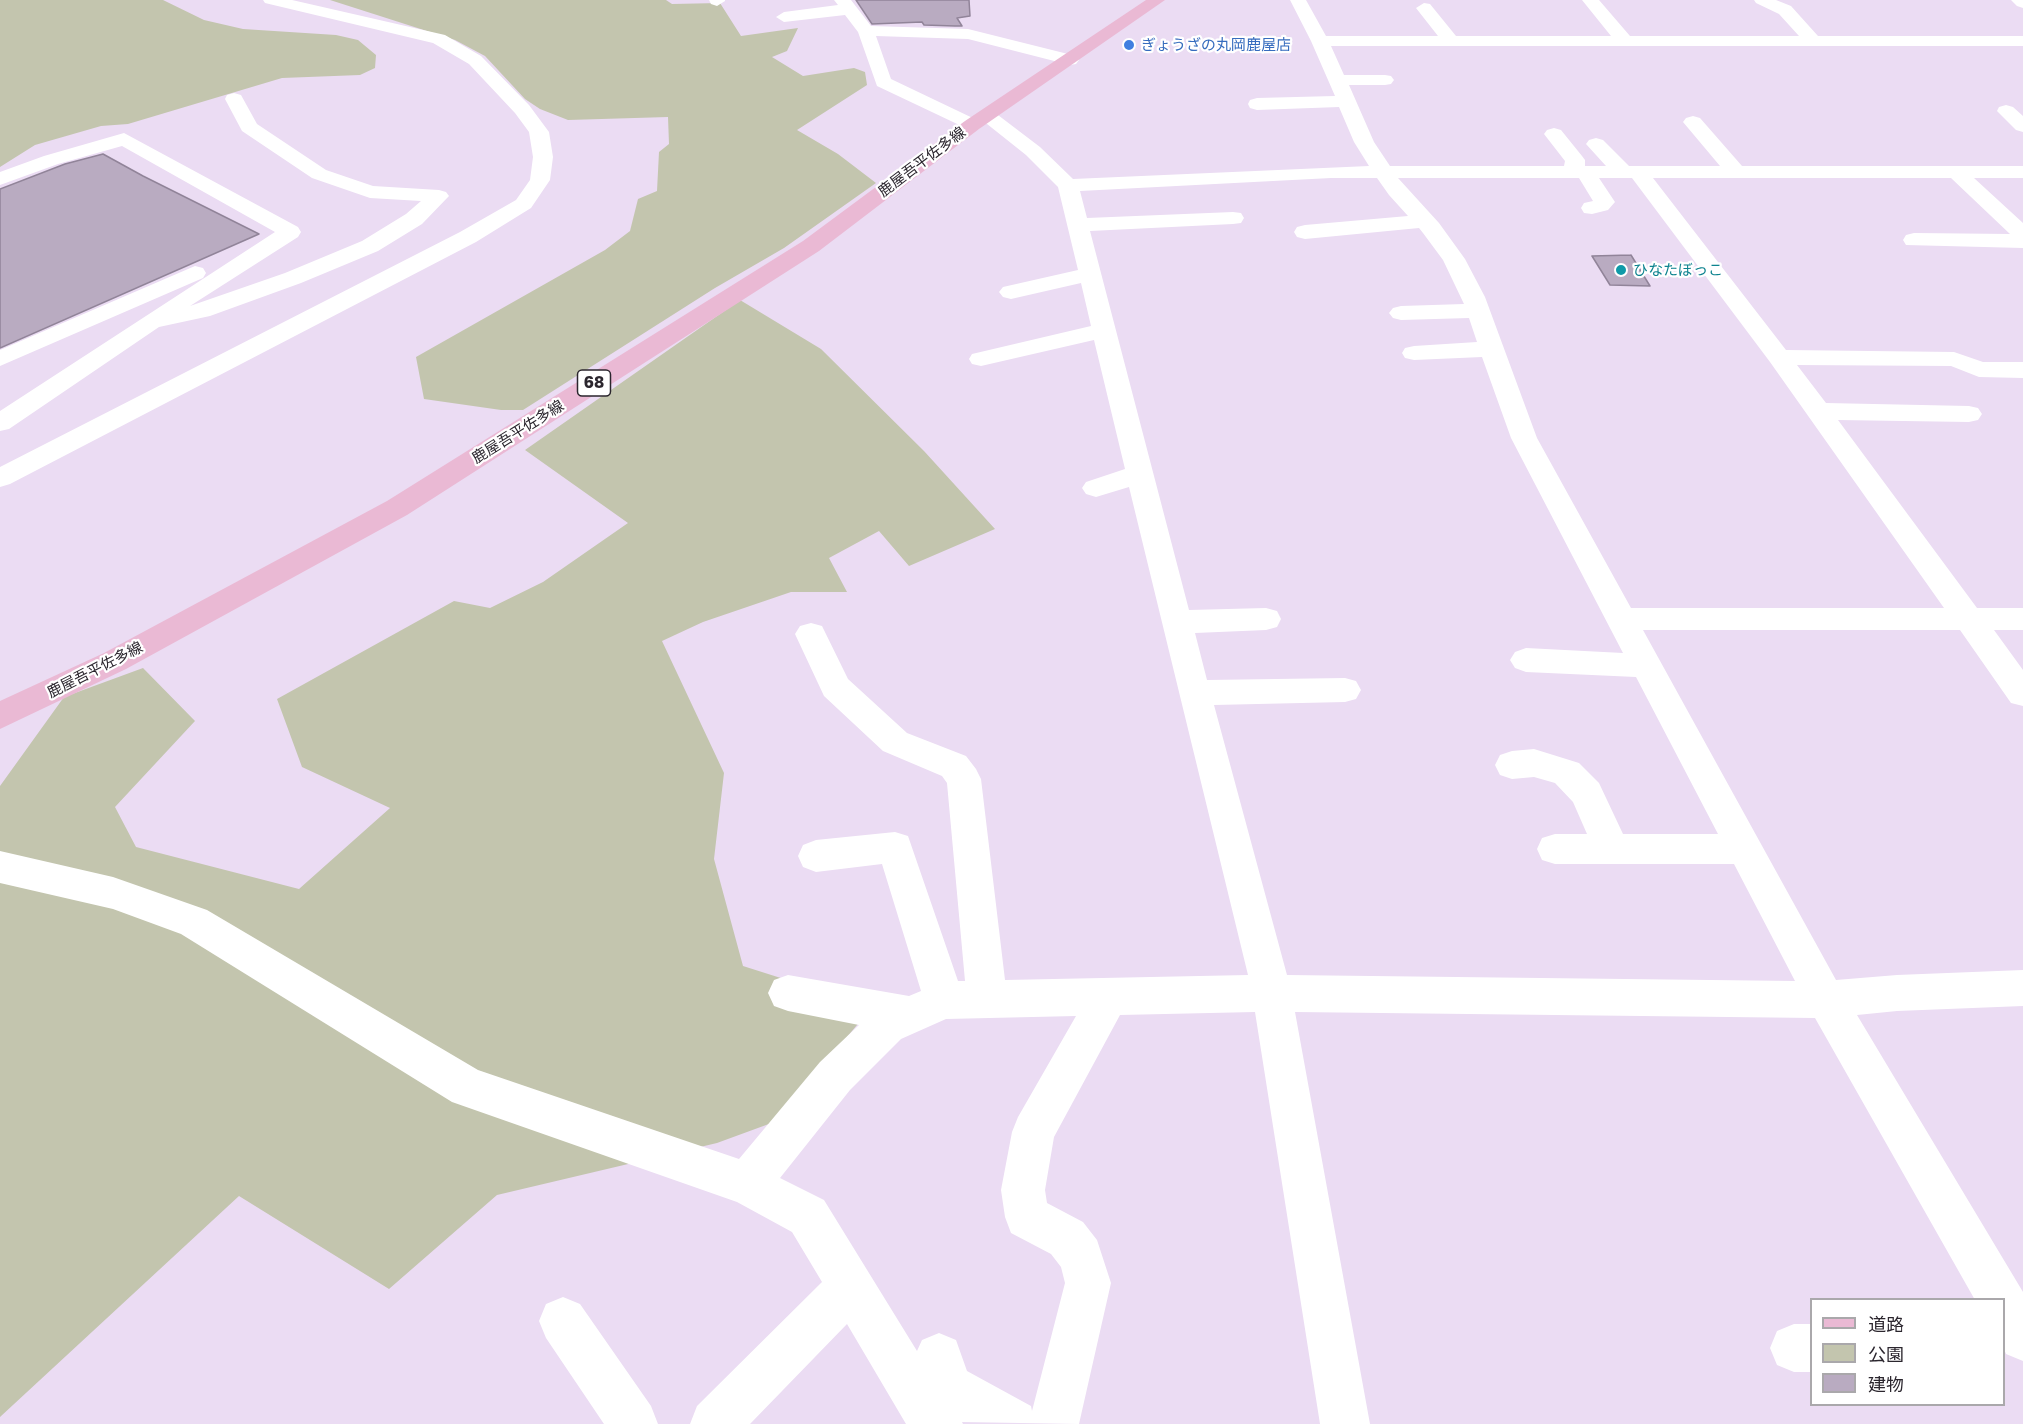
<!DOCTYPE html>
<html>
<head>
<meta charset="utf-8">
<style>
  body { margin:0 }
  #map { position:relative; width:2023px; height:1424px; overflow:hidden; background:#ebdcf3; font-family:"Golos Text","Noto Sans JP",sans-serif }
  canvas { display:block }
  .legend { position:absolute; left:1810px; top:1298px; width:195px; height:108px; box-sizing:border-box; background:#fff; border:2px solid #aaa8ab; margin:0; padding:8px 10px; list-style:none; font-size:18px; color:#2b262e }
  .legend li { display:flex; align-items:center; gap:12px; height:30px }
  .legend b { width:30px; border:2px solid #aaa8ab }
</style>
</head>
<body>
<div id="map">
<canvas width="2023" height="1424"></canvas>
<ul class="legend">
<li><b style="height:8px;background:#eab9d4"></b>道路</li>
<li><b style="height:16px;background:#c3c5ae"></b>公園</li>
<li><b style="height:16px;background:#b9abc1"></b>建物</li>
</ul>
</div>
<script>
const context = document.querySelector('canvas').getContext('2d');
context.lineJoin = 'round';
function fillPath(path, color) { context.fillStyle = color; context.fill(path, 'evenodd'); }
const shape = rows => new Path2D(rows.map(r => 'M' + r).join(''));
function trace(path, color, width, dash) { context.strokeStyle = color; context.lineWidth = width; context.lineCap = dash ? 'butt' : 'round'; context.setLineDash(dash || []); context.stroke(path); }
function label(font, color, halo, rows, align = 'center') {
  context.font = font + ' "Golos Text","Noto Sans JP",sans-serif'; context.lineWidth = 4.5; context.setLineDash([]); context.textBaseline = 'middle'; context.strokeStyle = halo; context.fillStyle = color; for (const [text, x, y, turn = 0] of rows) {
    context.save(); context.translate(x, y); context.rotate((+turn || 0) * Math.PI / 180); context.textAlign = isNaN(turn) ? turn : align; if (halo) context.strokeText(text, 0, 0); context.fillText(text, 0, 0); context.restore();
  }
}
fillPath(shape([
  [0,0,163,0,204,20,243,29,336,35,358,40,376,55,375,68,360,75,282,78,128,124,101,126,35,145,0,167],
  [330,0,666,0,672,4,720,3,741,36,798,28,787,51,772,57,803,76,854,68,865,72,867,85,797,130,838,154,876,183,784,248,715,288,523,410,501,410,424,399,416,357,605,250,630,231,638,199,657,191,659,152,669,144,668,117,568,120,540,109,525,99,485,56,455,40],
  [740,300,821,349,924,451,995,529,909,566,879,531,829,558,847,592,791,592,703,622,662,641,724,773,714,859,743,966,872,1007,777,1121,717,1143,497,1195,389,1289,239,1196,0,1417,0,786,64,697,143,668,195,721,115,807,136,847,299,889,390,808,302,767,277,699,454,601,490,608,543,582,628,523,525,450]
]), '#c3c5ae');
const building = shape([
  [856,0,969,0,970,16,957,18,962,26,955,26,924,25,922,22,872,24,856,0],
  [103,154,143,176,259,234,0,348,0,189,65,164,103,154],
  [1631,255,1650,286,1610,285,1592,256,1631,255]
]);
fillPath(building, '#b9abc1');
trace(building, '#918499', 1.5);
fillPath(shape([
  [263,0,292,0,445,35,481,56,529,105,549,132,553,157,550,180,531,208,476,242,10,484,0,487,0,467,460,232,516,200,530,180,533,157,529,132,515,113,469,64,433,43,265,3,263,0],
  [709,0,725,0,725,1,717,6,711,4,709,0],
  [834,0,851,0,871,26,968,29,1076,56,1079,60,1076,64,1070,65,968,39,876,36,891,79,979,121,982,125,979,129,972,131,877,86,858,32,845,15,784,22,776,17,784,12,838,5,834,0],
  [1290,0,1306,0,1326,36,1438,36,1416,8,1424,3,1430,4,1456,36,1611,36,1582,0,1599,0,1630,36,1799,36,1779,14,1756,3,1754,0,1776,0,1791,6,1818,36,2023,36,2023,46,1331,46,1344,75,1385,75,1391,76,1394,80,1391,84,1385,85,1349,85,1374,142,1390,166,1564,166,1565,161,1544,134,1547,130,1554,128,1561,130,1582,156,1585,160,1585,166,1606,166,1586,144,1589,140,1596,138,1603,140,1629,166,1720,166,1683,122,1686,118,1693,116,1700,118,1742,166,2023,166,2023,178,1974,178,2023,223,2023,248,1906,245,1903,240,1906,235,1914,233,2010,234,1951,178,1653,178,1786,350,1954,352,1983,362,2023,362,2023,378,1979,377,1951,366,1797,365,1826,403,1969,406,1978,408,1982,414,1978,420,1969,422,1838,420,1977,608,2023,608,2023,630,1994,630,2023,670,2023,706,2011,703,1960,630,1643,630,1836,980,1897,975,2023,970,2023,1006,1897,1011,1857,1015,2023,1292,2023,1361,2006,1354,2004,1349,2004,1300,1975,1300,1815,1018,1295,1012,1370,1424,1320,1424,1255,1012,1120,1015,1054,1137,1045,1190,1047,1203,1083,1222,1097,1240,1111,1283,1079,1424,962,1422,963,1424,906,1424,847,1324,750,1424,690,1424,697,1406,822,1282,792,1232,737,1202,452,1102,181,934,113,909,0,883,0,851,113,877,207,910,478,1070,739,1159,820,1062,859,1025,788,1011,774,1006,768,993,774,980,788,975,909,996,921,991,882,864,816,872,803,867,798,856,803,845,816,840,895,832,908,836,958,981,965,981,947,783,942,776,883,751,824,696,795,634,800,626,811,623,822,626,848,679,907,733,966,756,976,769,981,779,1005,980,1248,975,1129,487,1096,497,1086,494,1082,488,1086,482,1125,469,1094,340,981,366,972,364,969,359,972,354,1091,326,1081,283,1011,299,1003,297,999,292,1003,287,1078,270,1058,187,1026,155,977,116,980,112,987,110,994,112,1040,147,1073,179,1369,166,1354,142,1339,107,1257,110,1250,108,1248,104,1250,100,1257,98,1335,96,1311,41,1290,0],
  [1331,178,1377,178,1389,195,1408,216,1305,225,1297,227,1294,232,1297,237,1305,239,1419,228,1423,233,1443,260,1464,304,1401,306,1393,308,1389,313,1393,318,1401,320,1469,318,1477,342,1414,346,1405,348,1402,353,1405,358,1414,360,1482,357,1511,438,1623,653,1526,648,1515,652,1510,660,1515,668,1526,672,1636,677,1718,834,1623,834,1599,783,1579,763,1534,749,1512,751,1500,755,1495,765,1500,775,1512,779,1534,777,1555,783,1573,802,1587,834,1555,834,1542,838,1537,849,1542,860,1555,864,1734,864,1795,981,1287,975,1214,705,1345,702,1356,699,1361,690,1356,681,1345,678,1207,680,1195,633,1266,630,1277,627,1281,619,1277,611,1266,608,1189,610,1090,231,1233,224,1241,223,1244,218,1241,213,1233,212,1087,218,1080,191,1331,178],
  [1398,178,1579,178,1593,201,1584,203,1581,208,1584,213,1592,214,1608,210,1615,202,1599,178,1632,178,1770,362,1944,608,1631,608,1537,438,1485,297,1465,259,1439,223,1398,178],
  [1076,1016,1018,1117,1012,1132,1001,1190,1005,1217,1011,1233,1051,1254,1061,1267,1065,1283,1032,1411,1031,1406,967,1371,956,1340,939,1333,922,1340,917,1351,824,1200,780,1178,850,1090,901,1039,946,1019,1076,1016],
  [2011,0,2023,0,2023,8,2017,6,2011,0],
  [234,93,241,95,257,124,326,170,373,186,439,190,446,192,449,196,422,224,378,251,301,283,210,316,159,327,9,429,0,431,0,411,275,232,122,146,58,164,0,185,0,172,44,156,124,133,298,227,301,232,298,237,190,306,285,273,362,241,406,214,421,201,370,198,312,178,242,131,225,99,227,95,234,93],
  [2006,105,2013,107,2023,116,2023,132,2016,130,1997,111,1999,107,2006,105],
  [195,266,203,268,206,273,203,278,0,366,0,350,195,266],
  [563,1297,580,1304,651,1406,658,1424,604,1424,546,1338,539,1321,546,1304,563,1297],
  [1794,1324,1812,1324,1812,1372,1794,1372,1777,1365,1770,1348,1777,1331,1794,1324]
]), '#fff');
fillPath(shape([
  [1146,0,1165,0,979,129,819,251,407,515,126,669,0,729,0,701,104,653,387,501,803,241,965,121,1146,0]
]), '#eab9d4');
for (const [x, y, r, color] of [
  [1129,45,6,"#3f7fe0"],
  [1621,270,6,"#0f9aa8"]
]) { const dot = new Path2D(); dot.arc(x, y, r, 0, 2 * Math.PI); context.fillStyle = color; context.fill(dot); trace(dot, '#fff', 2); }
label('15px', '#366cbe', '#fff', [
  ["ぎょうざの丸岡鹿屋店",1141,45]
], 'left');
label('15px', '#2b262e', '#fff', [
  ["鹿屋吾平佐多線",922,162,-37],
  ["鹿屋吾平佐多線",518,432,-32],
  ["鹿屋吾平佐多線",95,670,-27]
]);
label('15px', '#0d838f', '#fff', [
  ["ひなたぼっこ",1633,270]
], 'left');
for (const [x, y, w] of [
  [594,383,33]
]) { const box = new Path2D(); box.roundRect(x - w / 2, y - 13, w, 26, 4.5); context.fillStyle = '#fff'; context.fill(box); trace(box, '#2b262e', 1.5); }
label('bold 16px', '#2b262e', null, [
  ["68",594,383]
]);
</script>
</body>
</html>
